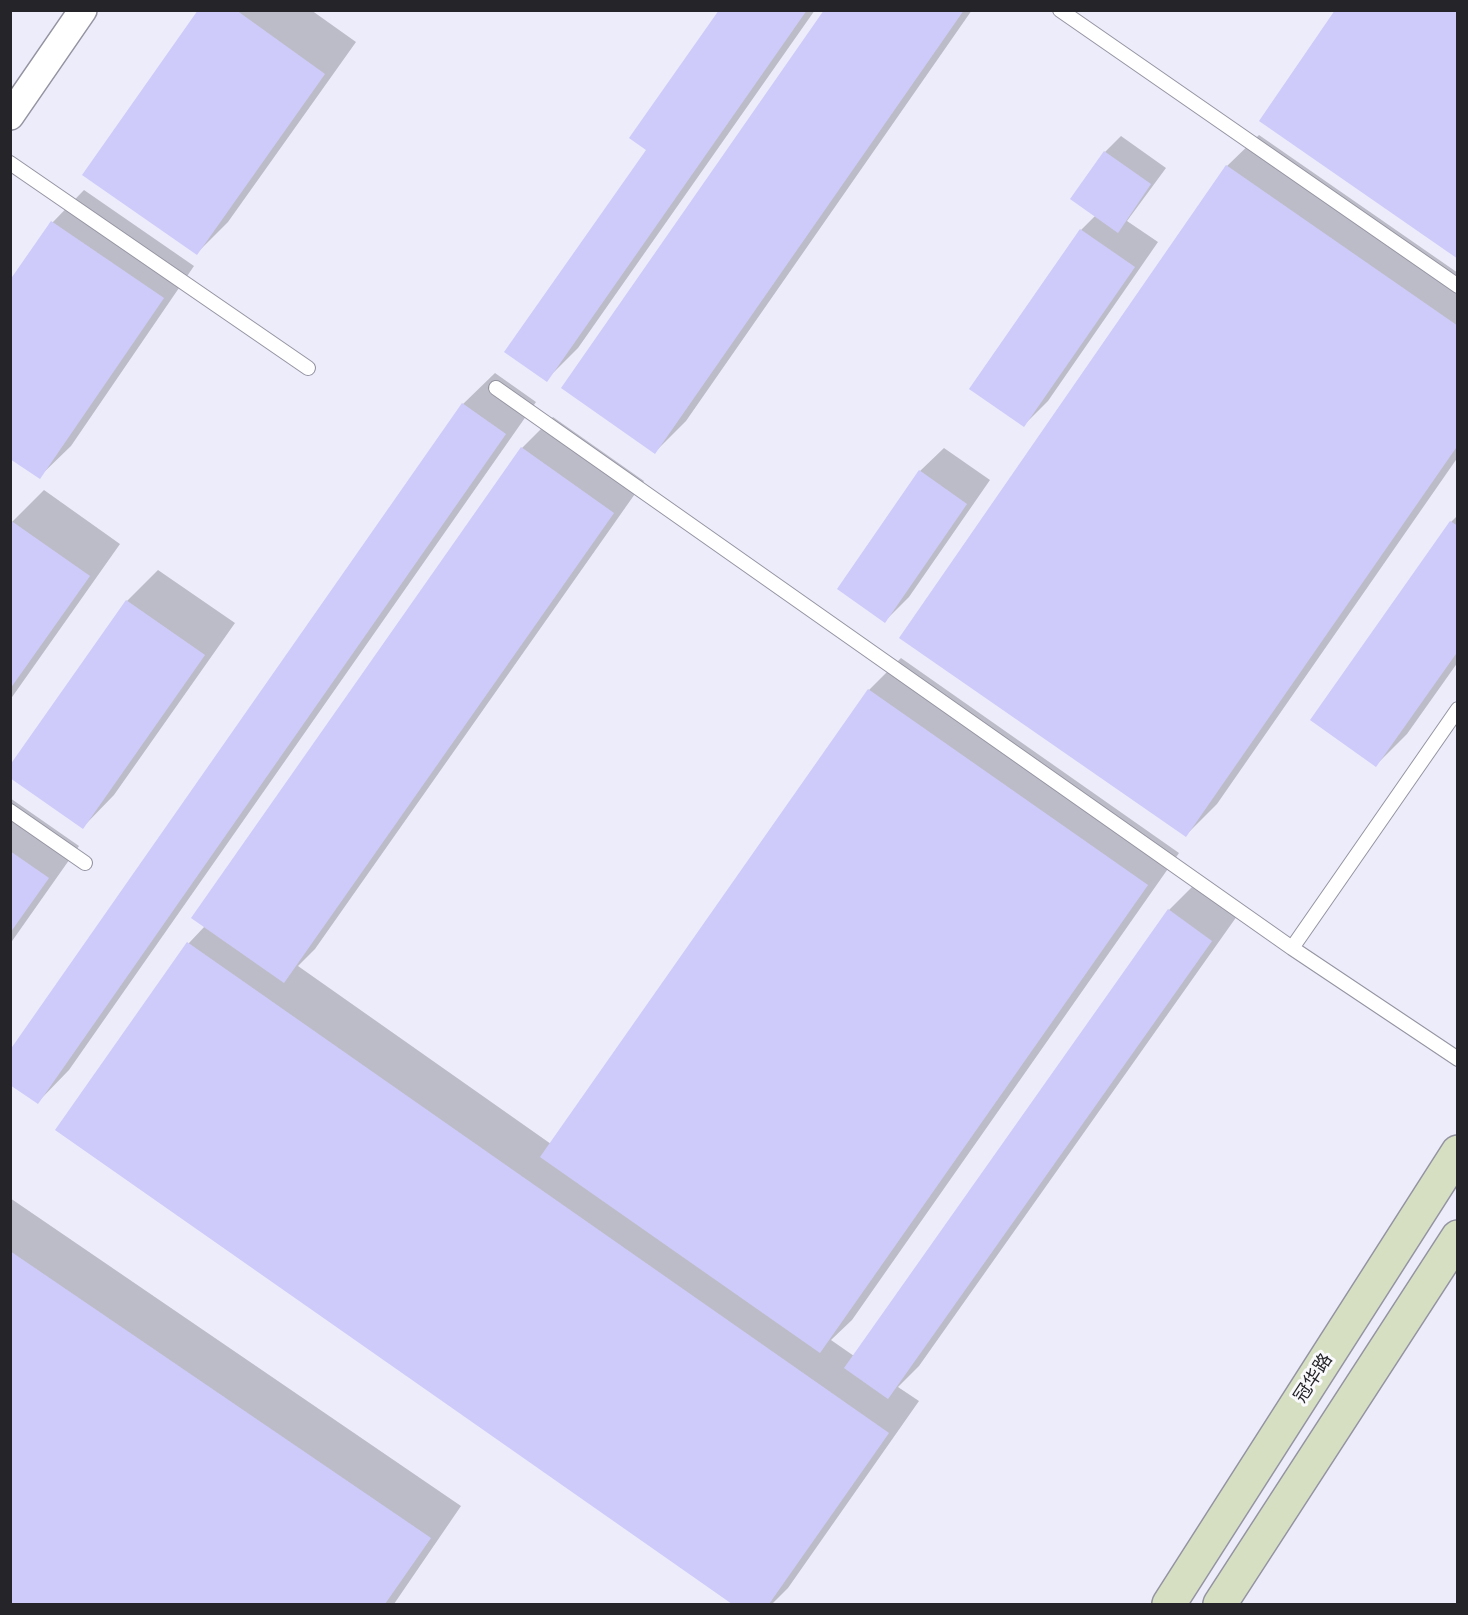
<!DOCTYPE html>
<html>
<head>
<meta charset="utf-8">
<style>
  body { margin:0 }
  #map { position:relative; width:1468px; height:1615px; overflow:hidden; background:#ececfb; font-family:Lato,sans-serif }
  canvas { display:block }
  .frame { position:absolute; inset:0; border:12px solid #242429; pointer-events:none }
</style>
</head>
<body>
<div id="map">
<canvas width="1468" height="1615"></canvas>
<div class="frame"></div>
</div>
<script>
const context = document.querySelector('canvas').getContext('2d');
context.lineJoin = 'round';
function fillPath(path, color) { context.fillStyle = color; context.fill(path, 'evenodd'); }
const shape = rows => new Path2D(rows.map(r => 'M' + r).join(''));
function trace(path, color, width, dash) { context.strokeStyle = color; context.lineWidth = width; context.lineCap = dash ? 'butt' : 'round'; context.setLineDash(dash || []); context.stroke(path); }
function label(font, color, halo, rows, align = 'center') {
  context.font = font + ' Lato,"Noto Sans SC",sans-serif'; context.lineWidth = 6; context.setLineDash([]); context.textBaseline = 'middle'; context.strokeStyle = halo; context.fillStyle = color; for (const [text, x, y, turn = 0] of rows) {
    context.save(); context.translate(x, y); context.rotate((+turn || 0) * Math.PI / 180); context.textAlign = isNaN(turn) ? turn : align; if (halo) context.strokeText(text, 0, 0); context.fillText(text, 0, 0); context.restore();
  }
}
fillPath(shape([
  [200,10,311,10,356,42,228,222,197,253],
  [721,10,815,10,578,348,546,380,648,149],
  [825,10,972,10,686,421,655,452],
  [1259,135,1458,273,1458,457,1217,804,1186,835,1227,166],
  [1121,136,1166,168,1127,221,1158,242,1048,401,1024,425,1081,230,1096,215,1105,152],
  [84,190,194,266,71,446,39,477,10,283,53,222],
  [495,373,536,402,69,1070,38,1102,463,404],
  [553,417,644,481,315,949,298,966,551,1144,869,690,901,658,1179,853,852,1320,831,1340,854,1356,1169,910,1200,879,1242,909,919,1366,898,1387,919,1401,788,1588,772,1604,735,1604,58,1130,189,943,205,926,522,448],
  [944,448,990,480,909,597,885,621,920,471],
  [44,490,120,544,10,700,10,524],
  [1458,515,1458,662,1407,734,1376,765,1451,522],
  [158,570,235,623,114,795,83,827,127,601],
  [10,798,79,846,10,944],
  [10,1198,461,1506,394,1604,10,1604]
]), '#0003');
fillPath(shape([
  [198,10,236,10,325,74,197,255,82,175],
  [719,10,807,10,547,382,504,352,646,150,629,138],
  [824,10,964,10,655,454,561,388],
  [1335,10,1458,10,1458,259,1259,121],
  [1104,151,1151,184,1118,233,1070,199],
  [1226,165,1458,326,1458,445,1186,837,899,638],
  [51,221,164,298,40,479,10,459,10,280],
  [1080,229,1135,267,1024,427,969,389],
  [462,403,506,434,38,1104,10,1085,10,1050],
  [521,447,614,513,284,983,191,918],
  [919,470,967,504,885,623,837,589],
  [10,520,90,576,10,689],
  [1450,521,1458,526,1458,651,1376,767,1310,720],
  [126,600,205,655,83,829,10,778,10,765],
  [868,689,1148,885,820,1353,540,1157],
  [10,851,49,878,10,933],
  [1168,909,1212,941,888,1399,844,1368],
  [187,942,889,1433,769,1604,732,1604,55,1130],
  [10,1251,431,1538,385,1604,10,1604]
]), '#cecafa');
const lane = shape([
  [1060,10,1458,286],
  [10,163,308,368],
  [496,388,1292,948,1458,1059],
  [10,811,85,863],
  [1292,948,1458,709]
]);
const street = shape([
  [10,116,83,10]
]);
const secondary = shape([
  [1169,1604,1458,1152],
  [1220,1604,1458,1237]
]);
trace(lane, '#9493a1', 16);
trace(street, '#9493a1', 30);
trace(secondary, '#9493a1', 36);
trace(lane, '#fff', 14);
trace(street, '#fff', 27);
trace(secondary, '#d6dfc2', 33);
label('18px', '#242429', '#fafafd', [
  ["冠华路",1313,1378,-57]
]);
</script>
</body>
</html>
